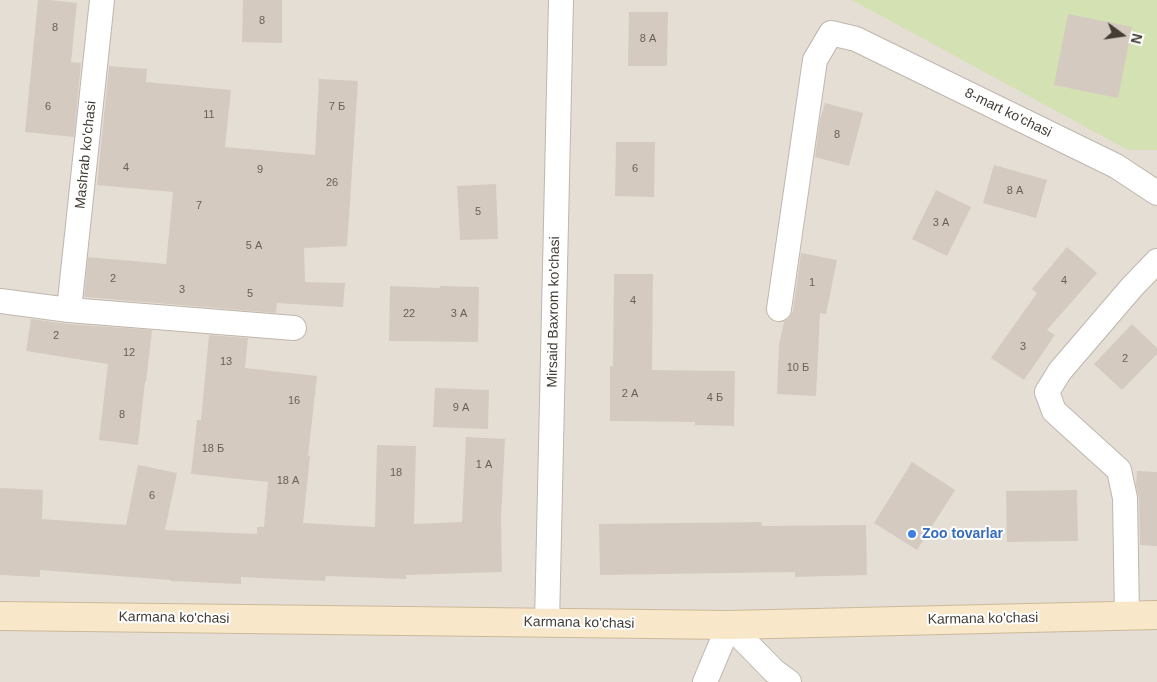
<!DOCTYPE html>
<html>
<head>
<meta charset="utf-8">
<style>
  body { margin:0 }
  #map { position:relative; width:1157px; height:682px; overflow:hidden; background:#f1ede6; font-family:Helvetica,sans-serif }
  canvas { display:block }
  .north { position:absolute; left:1097px; top:10px; width:50px; height:50px; -webkit-text-stroke:4px #fff; paint-order:stroke; rotate:104deg; font-size:14px; font-weight:700; line-height:20px; text-align:center; color:#433d36 }
  .north::after { content:''; display:block; margin:auto; width:18px; height:22px; background:#433d36; clip-path:polygon(50% 0,100% 100%,50% 72%,0 100%) }
</style>
</head>
<body>
<div id="map">
<canvas width="1157" height="682"></canvas>
<div class="north">N</div>
</div>
<script>
const context = document.querySelector('canvas').getContext('2d');
context.lineJoin = 'round';
function fillPath(path, color) { context.fillStyle = color; context.fill(path, 'evenodd'); }
const shape = rows => new Path2D(rows.map(r => 'M' + r).join(''));
function trace(path, color, width, dash) { context.strokeStyle = color; context.lineWidth = width; context.lineCap = dash ? 'butt' : 'round'; context.setLineDash(dash || []); context.stroke(path); }
function label(font, color, halo, rows, align = 'center') {
  context.font = font + ' Helvetica,sans-serif'; context.lineWidth = 4; context.setLineDash([]); context.textBaseline = 'middle'; context.strokeStyle = halo; context.fillStyle = color; for (const [text, x, y, turn = 0] of rows) {
    context.save(); context.translate(x, y); context.rotate((+turn || 0) * Math.PI / 180); context.textAlign = isNaN(turn) ? turn : align; if (halo) context.strokeText(text, 0, 0); context.fillText(text, 0, 0); context.restore();
  }
}
fillPath(shape([
  [0,0,1157,0,1157,682,0,682]
]), '#e5ded5');
fillPath(shape([
  [852,0,1157,0,1157,150,1128,150]
]), '#d3e1b3');
fillPath(shape([
  [38,0,50,0,77,3,71,62,81,63,74,137,25,132],
  [243,0,282,0,282,43,242,42],
  [629,12,668,12,667,66,628,66],
  [1068,14,1132,27,1118,98,1054,85],
  [109,66,147,69,146,82,231,90,225,147,315,155,319,79,358,81,347,246,304,248,305,282,345,283,343,307,277,303,276,313,84,297,88,257,166,264,173,192,97,185],
  [825,103,863,113,849,166,815,157,820,120],
  [616,142,655,142,654,197,615,196],
  [994,165,1047,180,1036,218,983,203],
  [496,184,498,239,460,240,457,186],
  [936,190,971,207,947,256,912,239],
  [1067,247,1097,273,1047,330,1055,335,1024,380,991,358,1037,293,1032,289],
  [801,253,837,260,826,314,820,313,816,396,777,394,779,345,784,322,789,318,793,311],
  [614,274,653,274,652,370,735,371,734,426,695,425,695,422,610,421,610,366,613,366],
  [390,286,440,288,440,286,479,287,478,342,389,341],
  [31,319,68,324,152,330,146,382,145,382,138,445,99,440,108,364,26,351],
  [1132,324,1157,348,1157,354,1122,390,1094,364],
  [209,335,248,338,245,368,317,376,308,456,310,456,303,523,375,527,377,445,416,446,414,524,462,522,466,437,505,439,501,518,502,572,406,575,406,579,326,576,325,581,241,577,241,584,170,581,170,580,40,570,40,577,0,575,0,488,43,490,42,519,126,525,138,465,177,473,165,530,257,534,257,527,264,527,268,482,191,474,197,420,201,420],
  [435,388,489,390,488,429,433,427],
  [912,462,955,490,917,550,874,523],
  [1137,471,1157,472,1157,546,1140,545,1139,498,1136,485],
  [1077,490,1078,541,1007,542,1006,491],
  [761,522,762,526,866,525,867,575,795,577,795,572,600,575,599,524]
]), '#d5cac0');
const minor = shape([
  [0,301,69,310,294,328],
  [779,309,815,60,831,33,856,39,1116,166,1157,193],
  [69,310,102,0],
  [1127,616,1125,498,1119,470,1054,411,1047,392,1060,371,1132,287,1157,261],
  [547,623,561,0],
  [705,682,729,625,774,671,789,682]
]);
const secondary = shape([
  [0,616,729,625,1157,615]
]);
trace(minor, '#bfb6ad', 26);
trace(secondary, '#ccb99a', 30);
trace(minor, '#fff', 24);
trace(secondary, '#f9e7c9', 28);
for (const [x, y, r, color] of [
  [912,534,5,"#3f7fe0"]
]) { const dot = new Path2D(); dot.arc(x, y, r, 0, 2 * Math.PI); context.fillStyle = color; context.fill(dot); trace(dot, '#fff', 2); }
label('11px', '#686058', null, [
  ["8",262,21],
  ["8",55,28],
  ["8 А",648,39],
  ["6",48,107],
  ["7 Б",337,107],
  ["11",209,115],
  ["8",837,135],
  ["4",126,168],
  ["6",635,169],
  ["9",260,170],
  ["26",332,183],
  ["8 А",1015,191],
  ["7",199,206],
  ["5",478,212],
  ["3 А",941,223],
  ["5 А",254,246],
  ["2",113,279],
  ["4",1064,281],
  ["1",812,283],
  ["3",182,290],
  ["5",250,294],
  ["4",633,301],
  ["22",409,314],
  ["3 А",459,314],
  ["2",56,336],
  ["3",1023,347],
  ["12",129,353],
  ["2",1125,359],
  ["13",226,362],
  ["10 Б",798,368],
  ["2 А",630,394],
  ["4 Б",715,398],
  ["16",294,401],
  ["9 А",461,408],
  ["8",122,415],
  ["18 Б",213,449],
  ["1 А",484,465],
  ["18",396,473],
  ["18 А",288,481],
  ["6",152,496]
]);
label('14px', '#433d36', '#fff', [
  ["8-mart ko'chasi",1008,113,26],
  ["Mashrab ko'chasi",86,155,-84],
  ["Mirsaid Baxrom ko'chasi",554,312,-89],
  ["Karmana ko'chasi",174,618,1],
  ["Karmana ko'chasi",983,619,-1],
  ["Karmana ko'chasi",579,623,1]
]);
label('bold 14px', '#366cbe', '#fff', [
  ["Zoo tovarlar",922,534]
], 'left');
</script>
</body>
</html>
